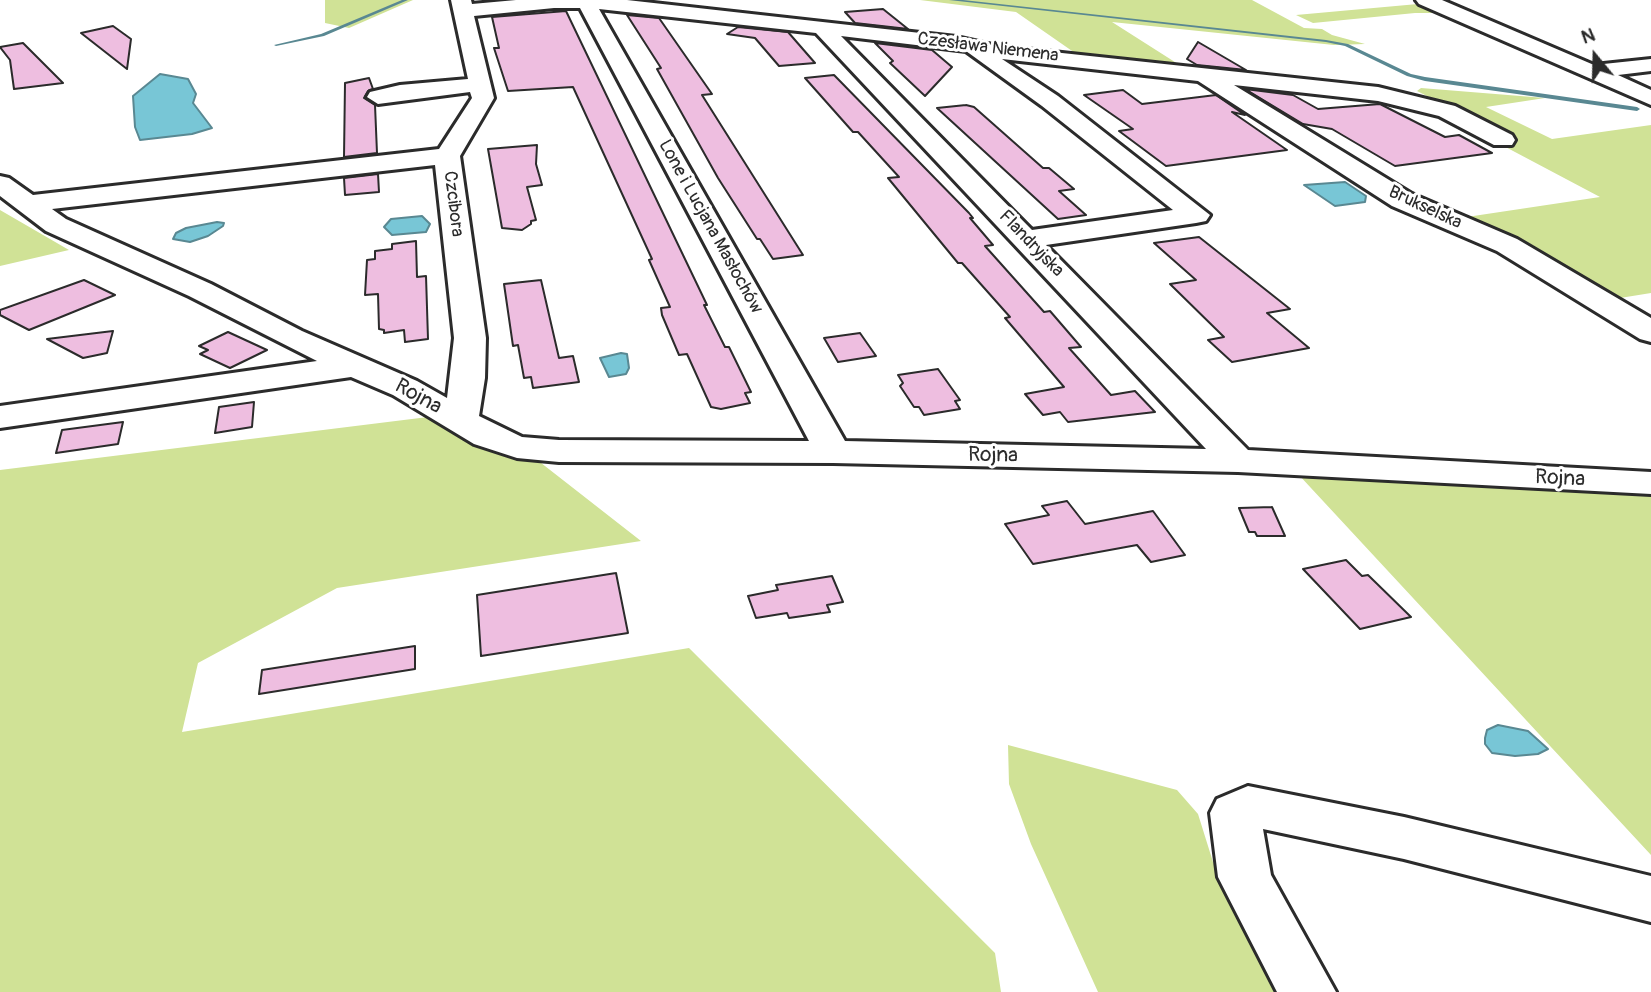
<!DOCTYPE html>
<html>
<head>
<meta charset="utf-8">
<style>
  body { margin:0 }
  #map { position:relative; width:1651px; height:992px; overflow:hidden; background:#fff; font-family:Pangolin,sans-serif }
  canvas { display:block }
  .north { position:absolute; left:1560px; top:21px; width:70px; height:70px; -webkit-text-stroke:5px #fff; paint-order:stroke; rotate:341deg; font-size:19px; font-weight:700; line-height:28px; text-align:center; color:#2b2b2b }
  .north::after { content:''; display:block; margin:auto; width:24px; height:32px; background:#2b2b2b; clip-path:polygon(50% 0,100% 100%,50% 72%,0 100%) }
</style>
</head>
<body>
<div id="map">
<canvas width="1651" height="992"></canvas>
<div class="north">N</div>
</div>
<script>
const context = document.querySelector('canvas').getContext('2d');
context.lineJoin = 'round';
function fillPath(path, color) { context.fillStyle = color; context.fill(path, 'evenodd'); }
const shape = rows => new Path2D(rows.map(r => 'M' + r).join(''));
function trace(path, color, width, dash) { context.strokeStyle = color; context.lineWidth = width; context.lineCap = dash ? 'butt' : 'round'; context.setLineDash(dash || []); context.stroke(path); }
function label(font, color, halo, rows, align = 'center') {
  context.font = font + ' Pangolin,sans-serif'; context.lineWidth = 6; context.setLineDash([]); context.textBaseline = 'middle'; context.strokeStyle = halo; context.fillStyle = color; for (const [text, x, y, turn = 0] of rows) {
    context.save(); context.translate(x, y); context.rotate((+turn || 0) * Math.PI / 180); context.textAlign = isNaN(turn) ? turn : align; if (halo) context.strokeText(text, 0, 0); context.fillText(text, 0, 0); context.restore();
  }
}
fillPath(shape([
  [325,0,413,0,349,28,325,23],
  [920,0,1252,0,1304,28,1322,29,1332,35,1365,44,1334,45,1112,22,1178,64,1075,53,1016,12],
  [1429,3,1452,13,1415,13,1313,23,1296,15],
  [1421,88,1545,98,1486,107,1552,139,1651,125,1651,293,1620,298,1551,260,1460,218,1600,197,1498,143,1518,142,1417,91],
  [0,210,69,250,0,266],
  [428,417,536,459,641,541,337,588,198,663,182,732,689,648,995,953,1001,992,0,992,0,470],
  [1298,474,1651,492,1651,855,1426,612],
  [1008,745,1177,790,1198,814,1213,862,1282,992,1098,992,1031,844,1009,784]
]), '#d0e296');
const water = shape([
  [160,74,188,79,196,94,193,103,212,128,192,134,140,140,135,127,133,96,160,74],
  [1345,182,1366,196,1365,202,1335,206,1304,185,1345,182],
  [422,216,430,224,426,232,392,235,384,227,391,219,422,216],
  [217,222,224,223,223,226,208,236,190,242,173,239,176,233,186,228,217,222],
  [621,353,627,354,629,368,626,374,609,377,600,358,621,353],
  [1498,725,1528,731,1548,749,1538,754,1515,756,1492,753,1485,744,1485,738,1487,730,1498,725]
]);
fillPath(water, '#78c6d6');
trace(water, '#598892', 2);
fillPath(shape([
  [402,0,408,0,324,36,276,46,274,45,321,34,402,0],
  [949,0,963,0,1326,40,1348,44,1411,74,1425,77,1637,107,1640,109,1637,111,1425,81,1407,76,1345,46,1326,42,949,0]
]), '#598892');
const building = shape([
  [883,9,908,29,855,23,845,12,883,9],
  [566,11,707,305,704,305,725,347,729,347,751,392,745,393,750,403,721,409,711,407,687,354,679,355,662,315,661,308,670,307,649,260,652,259,573,87,508,91,494,48,499,48,492,17,566,11],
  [627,15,659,18,712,94,702,95,803,255,773,259,760,239,757,239,718,178,657,69,661,68,627,15],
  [113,26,131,39,127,69,81,33,113,26],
  [738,27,788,32,815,63,779,66,755,38,727,34,738,27],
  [1198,42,1246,70,1197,65,1187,59,1198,42],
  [23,43,63,83,14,89,10,60,0,47,23,43],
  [875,43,932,50,952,67,925,96,890,63,893,61,875,43],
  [834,75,969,213,973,218,970,218,993,245,985,246,1044,312,1050,311,1081,347,1069,348,1111,395,1135,391,1155,412,1068,422,1060,412,1043,415,1025,394,1064,387,1005,318,1010,317,962,263,958,263,888,178,899,177,858,132,853,132,805,78,834,75],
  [369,78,373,89,368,91,364,98,375,105,377,153,344,157,345,83,369,78],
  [1245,89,1293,95,1318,109,1380,104,1445,137,1459,135,1492,153,1395,166,1332,129,1303,124,1245,89],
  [1123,90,1142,104,1216,95,1245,115,1232,112,1287,150,1166,166,1119,131,1133,129,1084,95,1123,90],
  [966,105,974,107,1043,168,1049,168,1074,189,1059,191,1086,215,1058,219,937,108,966,105],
  [537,145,536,164,542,185,527,187,536,220,531,221,531,224,522,230,502,228,488,149,537,145],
  [378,174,379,192,345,195,344,178,378,174],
  [1199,237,1290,309,1267,313,1309,348,1232,362,1208,340,1224,337,1170,284,1196,280,1154,243,1199,237],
  [416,241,417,277,426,276,428,339,405,342,404,330,384,333,384,330,379,329,378,294,365,295,367,260,375,259,375,251,392,249,392,244,416,241],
  [84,280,115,295,29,330,0,315,0,310,84,280],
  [541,280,559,358,573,356,579,382,533,388,531,377,524,378,518,345,513,346,504,284,541,280],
  [113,331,107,353,83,358,47,339,113,331],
  [228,332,267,350,230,368,200,354,208,350,199,346,228,332],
  [860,333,876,356,838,362,824,338,860,333],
  [938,369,960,400,955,401,960,409,924,415,919,407,914,407,900,386,903,383,898,375,938,369],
  [254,402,252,427,215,433,219,407,254,402],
  [123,422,118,444,56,453,62,430,123,422],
  [1067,501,1085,524,1153,511,1185,555,1151,562,1137,545,1033,564,1005,524,1049,515,1042,506,1067,501],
  [1272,507,1285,536,1257,536,1255,532,1249,532,1239,508,1272,507],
  [1346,560,1362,576,1368,575,1411,617,1360,629,1303,569,1346,560],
  [616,573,628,633,481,656,477,595,616,573],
  [832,576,843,602,827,605,830,612,789,618,787,613,756,618,748,596,778,590,776,585,832,576],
  [415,646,415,669,259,694,262,670,415,646]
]);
fillPath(building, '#eebee0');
trace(building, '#2b2b2b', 2);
const minor = shape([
  [451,0,471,0,472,4,516,0,627,0,956,37,997,46,1378,87,1455,106,1512,135,1515,140,1512,145,1494,145,1439,116,1378,101,1234,85,1412,194,1517,239,1651,318,1651,342,1640,339,1497,251,1392,206,1198,81,1002,59,1058,96,1210,215,1206,221,1196,223,1046,245,1248,450,1651,472,1651,494,1238,472,833,463,559,462,517,458,474,444,393,395,351,377,0,428,0,406,317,361,189,296,46,231,0,196,0,176,9,178,33,195,439,149,472,98,470,92,378,104,367,97,370,92,400,85,468,79,451,0],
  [554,8,580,8,809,441,559,440,522,437,479,416,485,378,486,338,460,156,494,98,474,16,554,8],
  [599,9,816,33,1206,449,845,441,599,9],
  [841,36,966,51,1042,106,1173,210,1032,230,841,36],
  [435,165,454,338,447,398,417,381,302,331,211,284,66,219,52,209,435,165],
  [1416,0,1442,0,1594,65,1651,59,1651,71,1618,75,1651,90,1651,105,1419,4,1416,0],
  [1248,786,1404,817,1651,876,1651,922,1404,859,1263,829,1271,875,1336,992,1277,992,1218,877,1210,813,1217,799,1248,786]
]);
trace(minor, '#2b2b2b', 6);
fillPath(minor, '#fff');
label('18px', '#2b2b2b', '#fff', [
  ["Czesława Niemena",988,48,7],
  ["Czcibora",453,204,83],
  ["Brukselska",1425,208,25],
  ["Lone i Lucjana Masłochów",710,227,61],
  ["Flandryjska",1031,244,46]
]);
label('21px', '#2b2b2b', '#fff', [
  ["Rojna",418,397,29],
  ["Rojna",993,456,1],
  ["Rojna",1560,479,3]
]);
</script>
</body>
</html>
